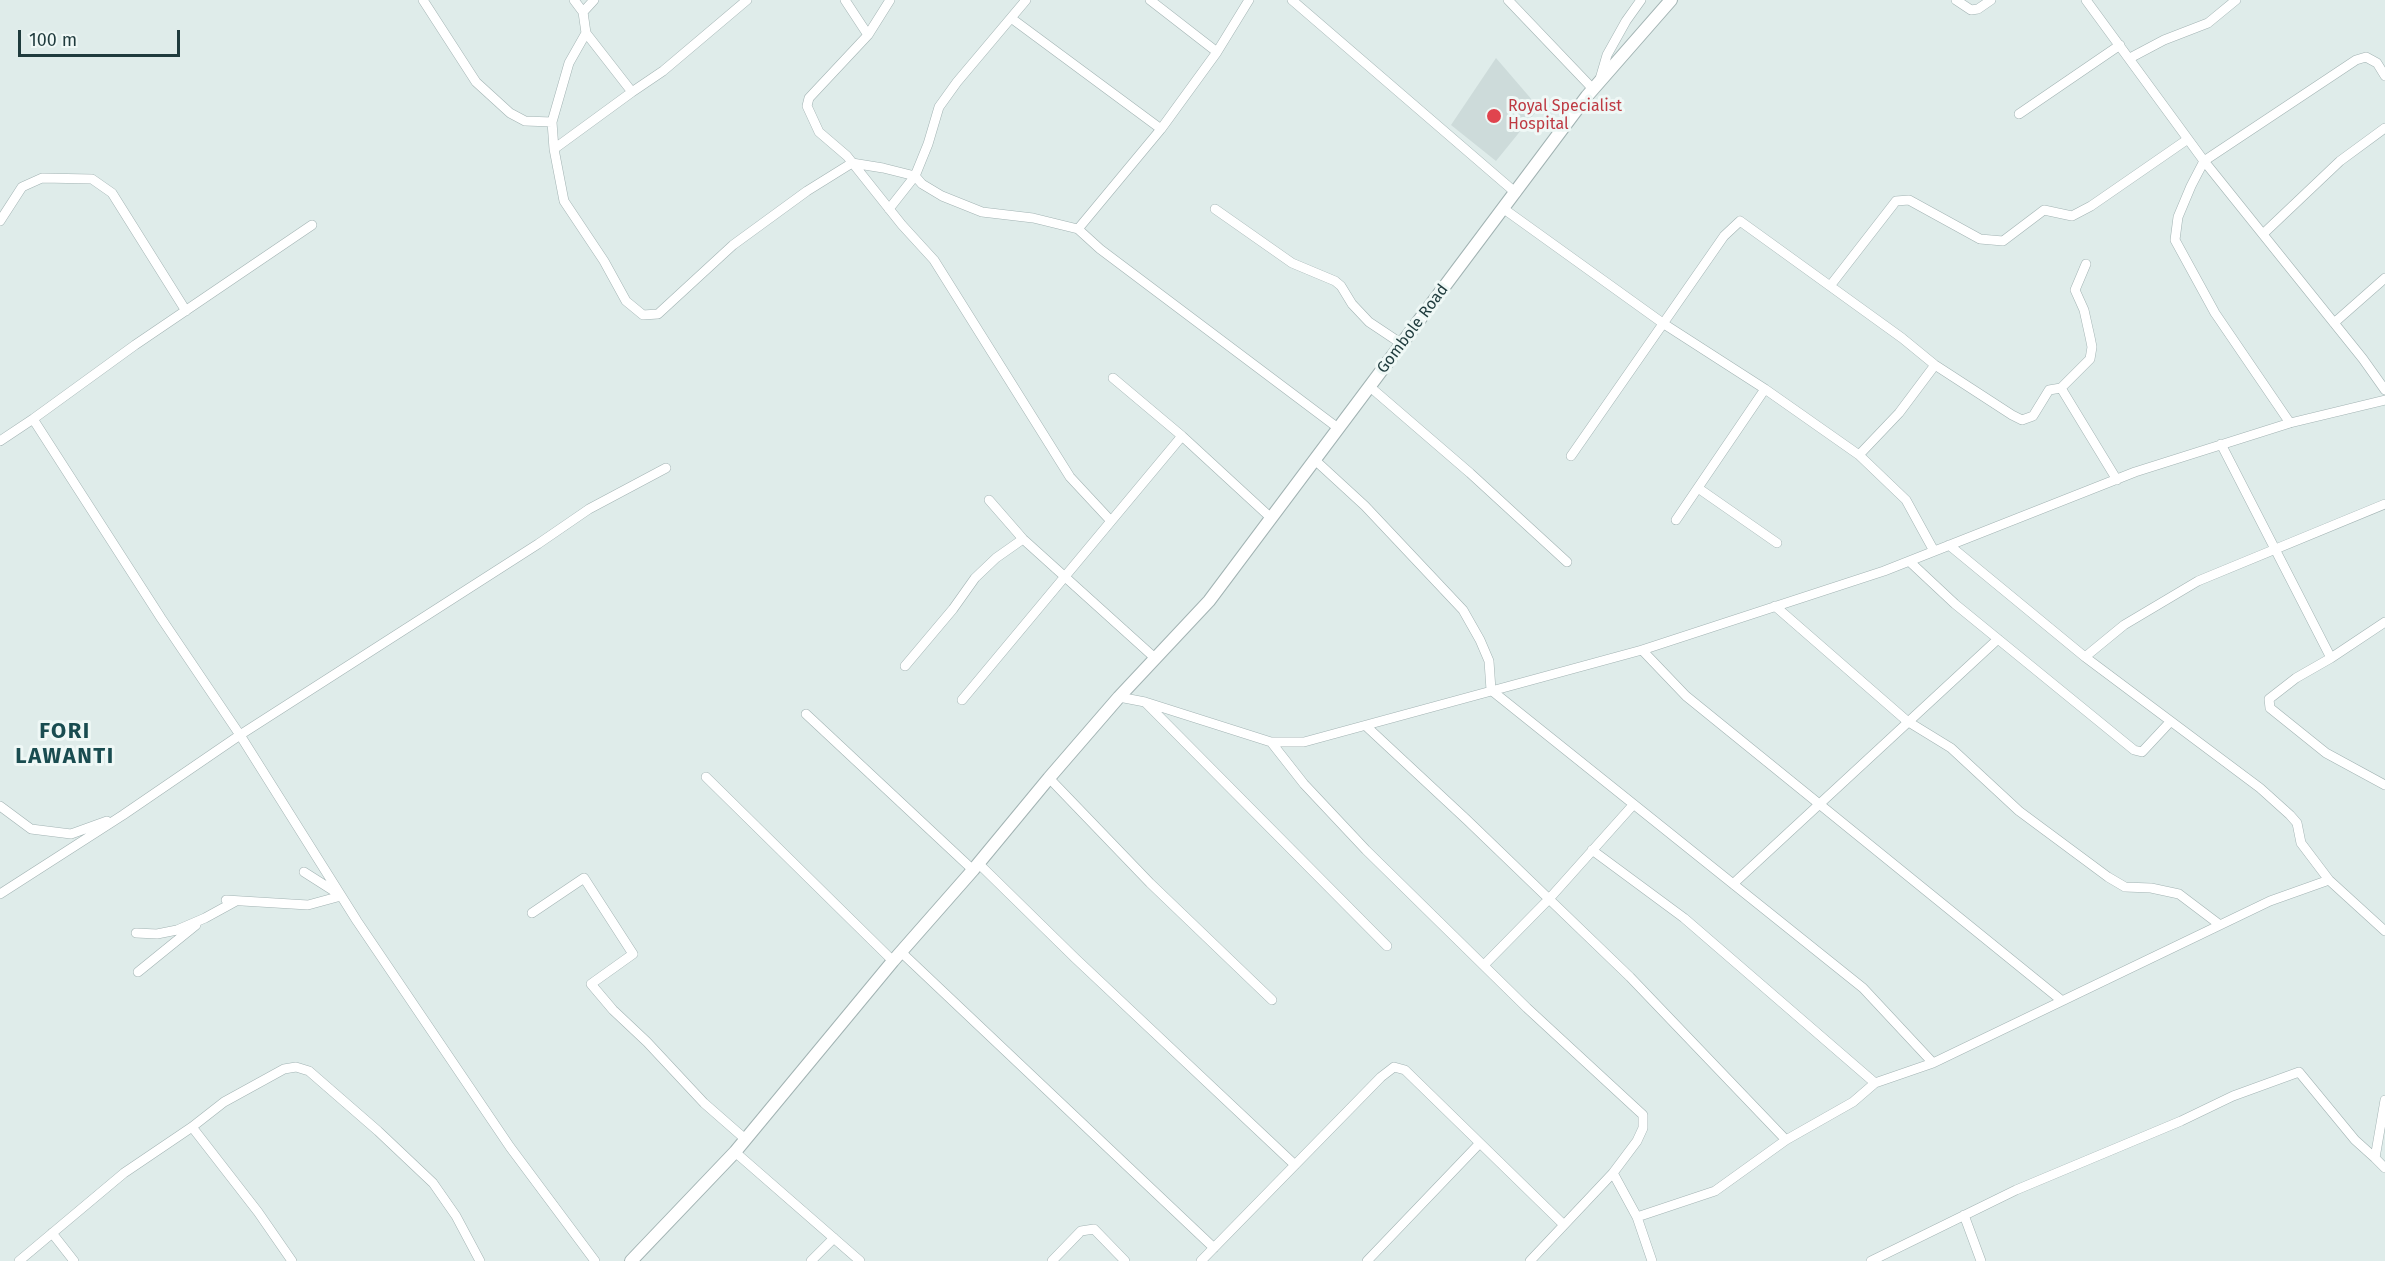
<!DOCTYPE html>
<html>
<head>
<meta charset="utf-8">
<style>
  body { margin:0 }
  #map { position:relative; width:2385px; height:1261px; overflow:hidden; background:#dfecea; font-family:"Fira Sans",sans-serif }
  canvas { display:block }
  .scale { position:absolute; left:18px; top:30px; width:162px; height:27px; box-sizing:border-box; border:3px solid #1f3b3d; border-top:0; padding-left:8px; font-size:18px; line-height:21px; white-space:nowrap; color:#1f3b3d; -webkit-text-stroke:4px #eff8f6; paint-order:stroke }
</style>
</head>
<body>
<div id="map">
<canvas width="2385" height="1261"></canvas>
<div class="scale">100 m</div>
</div>
<script>
const context = document.querySelector('canvas').getContext('2d');
context.lineJoin = 'round';
function fillPath(path, color) { context.fillStyle = color; context.fill(path, 'evenodd'); }
const shape = rows => new Path2D(rows.map(r => 'M' + r).join(''));
function trace(path, color, width, dash) { context.strokeStyle = color; context.lineWidth = width; context.lineCap = dash ? 'butt' : 'round'; context.setLineDash(dash || []); context.stroke(path); }
function label(font, color, halo, rows, align = 'center') {
  context.font = font + ' "Fira Sans",sans-serif'; context.lineWidth = 6; context.setLineDash([]); context.textBaseline = 'middle'; context.strokeStyle = halo; context.fillStyle = color; for (const [text, x, y, turn = 0] of rows) {
    context.save(); context.translate(x, y); context.rotate((+turn || 0) * Math.PI / 180); context.textAlign = isNaN(turn) ? turn : align; if (halo) context.strokeText(text, 0, 0); context.fillText(text, 0, 0); context.restore();
  }
}
fillPath(shape([
  [1496,58,1539,108,1496,161,1451,125]
]), '#cddbda');
const minor = shape([
  [423,0,476,82,510,113,525,121,552,122],
  [574,0,583,12,586,33,632,92,663,71,747,0],
  [845,0,868,35],
  [890,0,868,35,809,98,807,106,819,132,847,156,902,225,934,260,1070,477,1110,520],
  [1150,0,1217,52],
  [1292,0,1516,193],
  [1508,0,1593,89],
  [1956,0,1971,10,1978,9,1991,0],
  [2086,0,2204,161,2363,359,2385,390],
  [583,12,594,0],
  [1011,18,1161,129],
  [586,33,569,63,552,122,554,149,564,201,604,261,626,301,643,315,658,314,733,245,807,191,852,163,883,168,915,176,922,184,942,196,982,212,1033,218,1078,229,1100,249,1338,428],
  [2130,58,2164,40,2208,23,2236,0],
  [1600,79,1607,55,1626,21,1641,0],
  [2019,114,2120,45],
  [554,149,632,92],
  [2204,161,2191,186,2178,217,2175,240,2215,313,2290,423],
  [2204,161,2356,60,2366,57,2377,63,2385,76],
  [889,209,915,176,928,144,939,107,957,82,1026,0],
  [1215,209,1292,263,1335,281,1341,286,1352,304,1369,322,1402,344],
  [1504,209,1664,324,1765,389,1859,455,1899,413,1935,365],
  [0,221,22,187,42,178,92,179,112,193,186,311],
  [1078,229,1161,129,1217,52,1249,0],
  [2263,234,2340,161,2385,128],
  [1830,286,1896,201,1909,200,1980,239,2003,241,2044,210,2072,216,2091,206,2188,139],
  [2334,323,2385,278],
  [1113,378,1182,436,1270,517],
  [1369,386,1470,473,1567,562],
  [2061,388,2090,359,2092,347,2090,337,2084,310,2075,290,2086,264],
  [33,419,161,618,240,735,357,921,510,1147,595,1261],
  [0,441,33,419,135,345,312,225],
  [2221,444,2331,658],
  [1859,455,1906,500,1934,551],
  [1571,456,1724,236,1740,221,1902,338,1935,365,2012,415,2022,420,2033,416,2049,390,2061,388,2117,480],
  [1316,461,1365,506,1463,610,1480,640,1489,661,1491,690,1863,988,1933,1063],
  [1698,488,1777,543],
  [989,500,1023,539,1156,659],
  [1676,520,1765,389],
  [1949,545,2085,657,2260,788,2290,815,2297,823,2301,843,2329,880],
  [1909,561,1955,604,2134,750,2142,752,2170,722],
  [1775,606,1907,721,1951,748,2019,811,2108,877,2125,887,2151,888,2179,894,2220,925],
  [2385,622,2331,658,2296,678,2269,699,2270,708,2326,753,2385,785],
  [1642,650,1686,696,2061,1000],
  [2085,657,2124,625,2198,581,2385,504],
  [905,666,953,609,975,578,996,558,1023,539],
  [1119,697,1145,702,1271,742,1304,742,1642,650,1884,571,2135,472,2290,423,2385,400],
  [962,700,1182,436],
  [1146,703,1387,946],
  [806,714,973,870],
  [1366,726,1467,820,1630,977,1786,1140],
  [1271,742,1304,784,1366,850,1527,1008,1643,1115,1643,1128,1637,1141,1613,1173,1530,1261],
  [706,777,893,961],
  [1049,778,1150,883,1272,1000],
  [0,806,31,829,71,834,107,821],
  [1592,850,1684,918,1875,1083],
  [978,863,1075,958,1295,1165],
  [304,872,337,893],
  [1733,884,1998,639],
  [0,894,123,815,240,735,538,544,589,509,666,468],
  [226,900,308,905,341,896],
  [532,913,584,878,633,954,591,984,613,1010,647,1042,704,1103,744,1138],
  [136,933,157,934,177,930,205,918,236,901],
  [901,952,1214,1248],
  [1484,965,1549,899,1633,805],
  [138,972,196,925],
  [2385,1100,2375,1158,2385,1168],
  [192,1127,258,1212,292,1261],
  [735,1152,860,1261],
  [1613,1173,1637,1217,1652,1261],
  [1964,1215,1981,1261],
  [1637,1217,1715,1191,1786,1140,1853,1102,1875,1083,1933,1063,2270,901,2329,880,2385,931],
  [52,1233,74,1261],
  [19,1261,124,1173,192,1127,224,1102,284,1069,296,1067,309,1071,378,1131,433,1183,456,1216,480,1261],
  [811,1261,834,1238],
  [1052,1261,1081,1231,1094,1229,1125,1261],
  [1201,1261,1381,1077,1394,1067,1405,1070,1563,1224],
  [1367,1261,1479,1144],
  [1871,1261,2016,1190,2181,1121,2233,1096,2299,1072,2355,1140,2375,1158]
]);
const tertiary = shape([
  [631,1261,735,1152,893,961,973,870,1049,778,1119,697,1209,601,1587,96,1671,0]
]);
trace(minor, '#a2b3b3', 10);
trace(tertiary, '#a2b3b3', 14);
trace(minor, '#fff', 9);
trace(tertiary, '#fff', 12);
for (const [x, y, r, color] of [
  [1494,116,8,"#e0444e"]
]) { const dot = new Path2D(); dot.arc(x, y, r, 0, 2 * Math.PI); context.fillStyle = color; context.fill(dot); trace(dot, '#eff8f6', 2); }
label('16px', '#be3a42', '#eff8f6', [
  ["Royal Specialist",1508,107],
  ["Hospital",1508,125]
], 'left');
label('16px', '#1f3b3d', '#eff8f6', [
  ["Gombole Road",1413,329,-53]
]);
context.letterSpacing = '1.5px';
label('bold 22px', '#194c50', '#eff8f6', [
  ["FORI",65,732],
  ["LAWANTI",65,757]
]);
context.letterSpacing = '0px';
</script>
</body>
</html>
